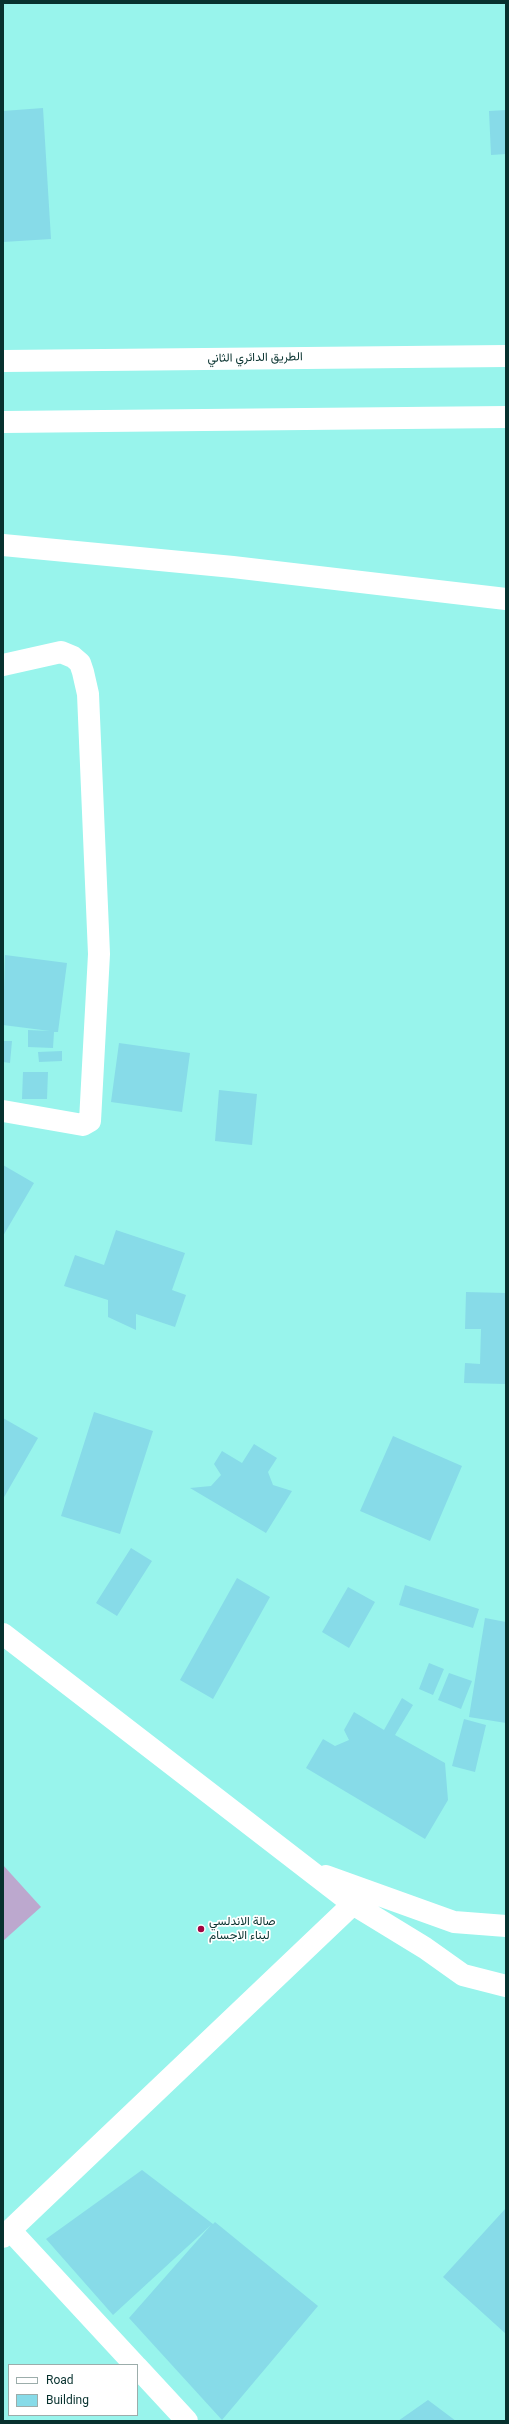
<!DOCTYPE html>
<html>
<head>
<meta charset="utf-8">
<style>
  body { margin:0 }
  #map { position:relative; width:509px; height:2424px; overflow:hidden; background:#98f4ec; font-family:Roboto,sans-serif }
  canvas { display:block }
  .frame { position:absolute; inset:0; border:4px solid #07312e; pointer-events:none }
  .legend { position:absolute; left:8px; top:2364px; width:130px; height:52px; box-sizing:border-box; background:#fff; border:1px solid #9cadab; margin:0; padding:5px 7px; list-style:none; font-size:12px; color:#07312e }
  .legend li { display:flex; align-items:center; gap:8px; height:20px }
  .legend b { width:20px; border:1px solid #9cadab }
</style>
</head>
<body>
<div id="map">
<canvas width="509" height="2424"></canvas>
<div class="frame"></div>
<ul class="legend">
<li><b style="height:5px;background:#fff"></b>Road</li>
<li><b style="height:11px;background:#87dbe8"></b>Building</li>
</ul>
</div>
<script>
const context = document.querySelector('canvas').getContext('2d');
context.lineJoin = 'round';
function fillPath(path, color) { context.fillStyle = color; context.fill(path, 'evenodd'); }
const shape = rows => new Path2D(rows.map(r => 'M' + r).join(''));
function trace(path, color, width, dash) { context.strokeStyle = color; context.lineWidth = width; context.lineCap = dash ? 'butt' : 'round'; context.setLineDash(dash || []); context.stroke(path); }
function label(font, color, halo, rows, align = 'center') {
  context.font = font + ' Roboto,Vazirmatn,sans-serif'; context.lineWidth = 3.5; context.setLineDash([]); context.textBaseline = 'middle'; context.strokeStyle = halo; context.fillStyle = color; for (const [text, x, y, turn = 0] of rows) {
    context.save(); context.translate(x, y); context.rotate((+turn || 0) * Math.PI / 180); context.textAlign = isNaN(turn) ? turn : align; if (halo) context.strokeText(text, 0, 0); context.fillText(text, 0, 0); context.restore();
  }
}
fillPath(shape([
  [3,1865,41,1907,3,1941]
]), '#bca8ce');
fillPath(shape([
  [43,108,51,239,3,242,3,111],
  [506,110,506,154,491,155,489,111],
  [5,955,67,963,58,1032,54,1032,53,1048,28,1047,28,1030,50,1031,3,1025],
  [3,1041,12,1041,10,1063,3,1062],
  [119,1043,190,1053,182,1112,111,1102],
  [62,1051,62,1061,39,1062,38,1052],
  [23,1072,48,1072,47,1099,22,1099],
  [219,1090,257,1094,252,1145,215,1141],
  [3,1165,34,1183,3,1236],
  [116,1230,185,1253,172,1290,186,1295,175,1327,136,1314,136,1330,108,1317,108,1300,64,1286,75,1255,104,1265],
  [466,1292,506,1293,506,1384,464,1383,465,1363,480,1364,481,1329,465,1329],
  [94,1412,153,1431,120,1534,61,1516],
  [3,1418,38,1438,3,1499],
  [393,1436,462,1466,430,1541,360,1511],
  [254,1444,277,1458,268,1472,273,1485,292,1491,266,1533,190,1488,211,1486,221,1475,214,1464,222,1451,242,1463],
  [131,1548,152,1561,117,1616,96,1603],
  [237,1578,270,1597,213,1699,180,1680],
  [405,1585,479,1609,473,1628,399,1605],
  [348,1587,375,1602,349,1648,322,1632],
  [485,1618,506,1622,506,1723,469,1717],
  [429,1663,444,1669,433,1695,419,1689],
  [449,1673,472,1681,461,1709,438,1700],
  [402,1698,413,1705,395,1735,445,1763,448,1800,425,1839,306,1768,323,1739,335,1746,349,1740,344,1730,354,1712,384,1730],
  [464,1719,486,1725,475,1772,452,1766],
  [142,2170,213,2224,215,2222,318,2306,222,2420,129,2318,211,2225,113,2315,46,2239],
  [506,2208,506,2334,443,2277],
  [428,2400,456,2421,398,2421]
]), '#87dbe8');
trace(shape([
  [3,665,61,652,73,657,80,663,83,672,88,694,99,954,90,1121,83,1125,3,1111],
  [3,1634,353,1904,425,1948,463,1975,506,1986],
  [326,1876,454,1922,506,1926],
  [10,2230,135,2365],
  [3,2237,353,1904],
  [137,2367,187,2421]
]), '#fff', 22);
trace(shape([
  [3,361,506,356],
  [3,422,506,417],
  [3,545,233,567,506,599]
]), '#fff', 22);
for (const [x, y, r, color] of [
  [201,1929,4,"#a10442"]
]) { const dot = new Path2D(); dot.arc(x, y, r, 0, 2 * Math.PI); context.fillStyle = color; context.fill(dot); trace(dot, '#fff', 1.5); }
label('12px', '#07312e', '#fff', [
  ["الطريق الدائري الثاني",255,358,-1]
]);
label('12px', '#07312e', '#fff', [
  ["صالة الاندلسي",209,1922],
  ["لبناء الاجسام",209,1936]
], 'left');
</script>
</body>
</html>
